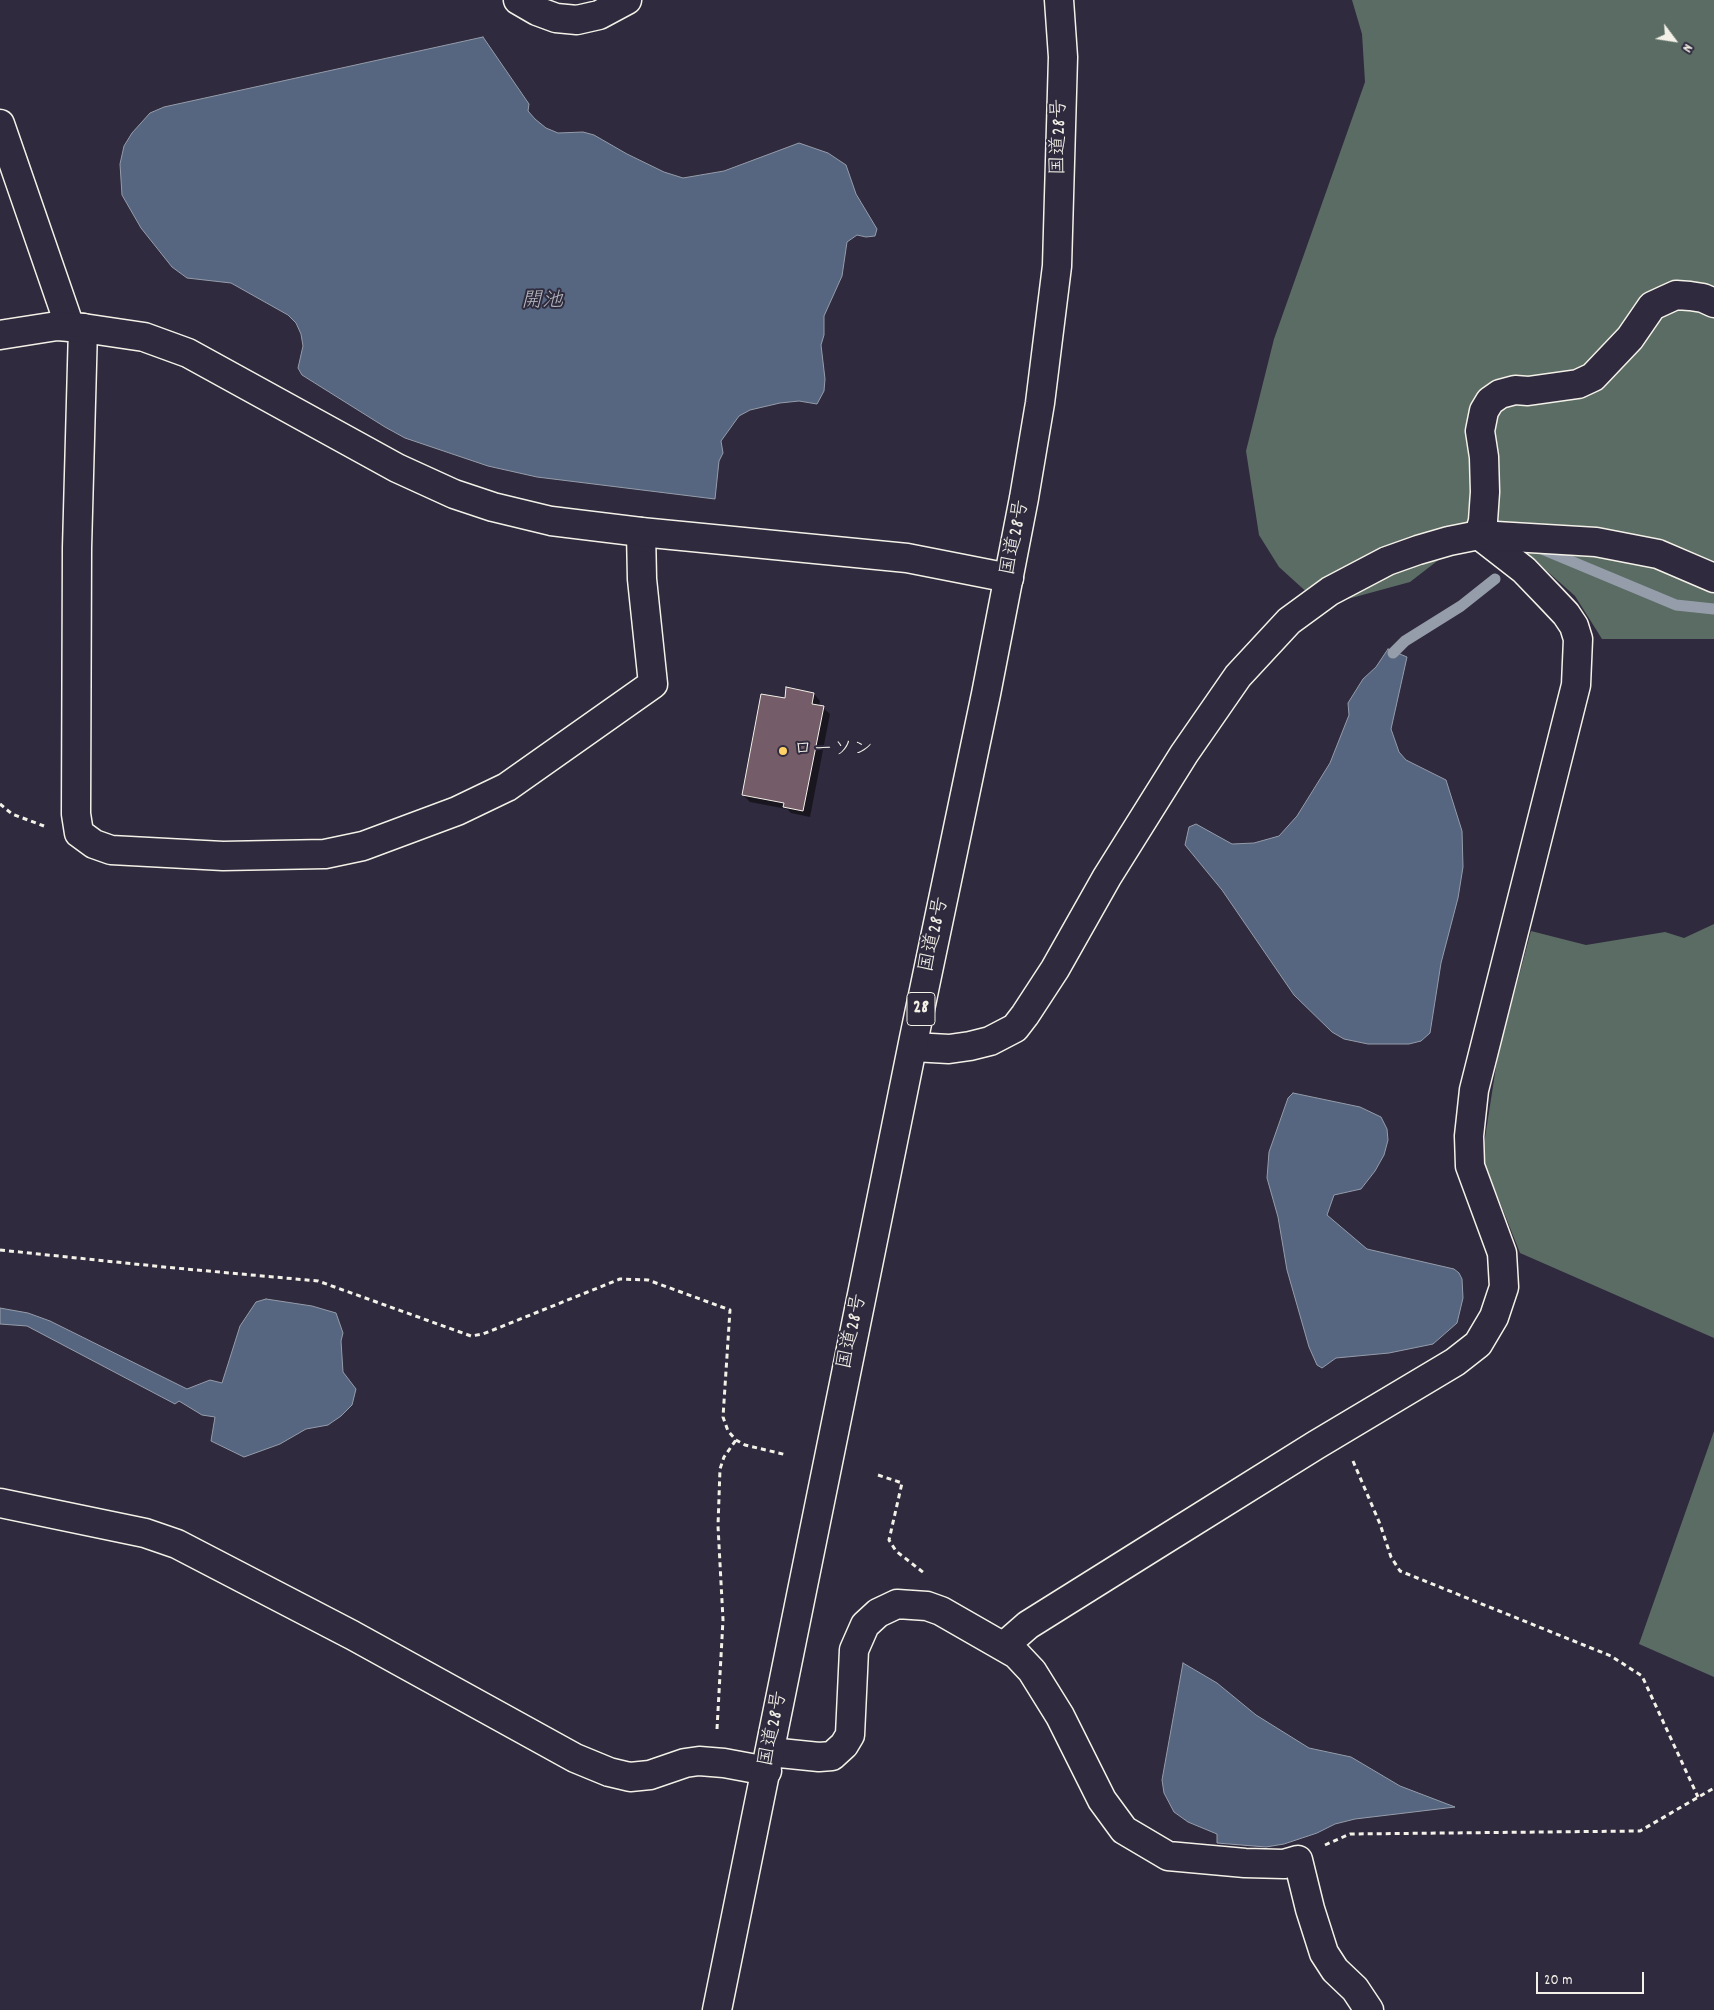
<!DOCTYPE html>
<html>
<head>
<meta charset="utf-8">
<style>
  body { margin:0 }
  #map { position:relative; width:1714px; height:2010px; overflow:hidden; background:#2f2a3d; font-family:Dekko,sans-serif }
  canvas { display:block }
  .north { position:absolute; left:1649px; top:15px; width:50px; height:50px; -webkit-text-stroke:4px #2f2a3d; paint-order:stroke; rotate:121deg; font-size:14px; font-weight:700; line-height:20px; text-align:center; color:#f4f1e8 }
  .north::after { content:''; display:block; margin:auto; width:18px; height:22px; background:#f4f1e8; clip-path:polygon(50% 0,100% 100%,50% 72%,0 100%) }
  .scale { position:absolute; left:1536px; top:1972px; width:108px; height:22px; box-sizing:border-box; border:2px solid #f4f1e8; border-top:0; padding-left:6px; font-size:15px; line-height:18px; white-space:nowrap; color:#f4f1e8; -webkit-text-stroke:4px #2f2a3d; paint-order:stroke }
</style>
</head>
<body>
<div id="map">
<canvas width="1714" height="2010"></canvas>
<div class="north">N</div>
<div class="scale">20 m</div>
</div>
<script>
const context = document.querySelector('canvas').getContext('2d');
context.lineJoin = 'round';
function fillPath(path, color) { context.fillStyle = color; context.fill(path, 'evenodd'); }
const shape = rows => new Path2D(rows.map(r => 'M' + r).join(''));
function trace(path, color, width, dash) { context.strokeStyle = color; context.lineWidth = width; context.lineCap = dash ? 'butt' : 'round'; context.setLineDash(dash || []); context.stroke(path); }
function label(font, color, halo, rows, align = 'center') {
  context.font = font + ' Dekko,"Klee One",sans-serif'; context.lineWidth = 4; context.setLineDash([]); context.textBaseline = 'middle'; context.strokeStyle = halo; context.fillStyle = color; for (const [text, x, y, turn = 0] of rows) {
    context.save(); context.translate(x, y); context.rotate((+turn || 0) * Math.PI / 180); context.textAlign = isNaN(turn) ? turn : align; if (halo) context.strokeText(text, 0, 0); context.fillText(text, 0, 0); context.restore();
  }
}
fillPath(shape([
  [1352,0,1714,0,1714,639,1602,639,1575,596,1503,532,1445,555,1410,582,1322,606,1279,567,1259,535,1246,451,1274,339,1365,82,1362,34],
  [1714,924,1714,1338,1520,1253,1482,1157,1498,1054,1531,931,1586,945,1665,932,1684,938],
  [1714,1431,1714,1677,1639,1644]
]), '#5b6c64');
const water = shape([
  [483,37,529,104,528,111,535,119,546,128,558,133,583,132,594,135,627,154,664,172,683,178,724,171,799,143,828,153,846,165,856,194,877,229,875,236,866,237,857,235,847,242,842,276,824,316,824,335,821,345,825,379,824,391,817,404,799,401,780,403,750,410,739,416,721,441,723,453,719,461,715,499,537,477,488,466,405,438,385,427,302,375,298,368,303,346,301,334,296,323,288,315,231,283,187,278,172,267,141,228,122,195,120,164,124,146,132,133,150,113,164,107,483,37],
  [1388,649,1407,657,1391,729,1399,752,1406,760,1446,780,1462,831,1463,867,1458,898,1441,963,1430,1033,1421,1041,1409,1044,1368,1044,1344,1039,1332,1032,1294,995,1222,890,1185,845,1189,827,1196,824,1232,844,1254,843,1279,836,1297,816,1330,763,1349,715,1348,703,1363,679,1376,667,1388,649],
  [1293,1093,1360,1107,1381,1117,1387,1129,1388,1140,1384,1155,1375,1171,1361,1189,1334,1195,1327,1215,1367,1249,1454,1269,1459,1273,1462,1279,1463,1298,1457,1323,1433,1344,1389,1353,1336,1358,1322,1368,1317,1365,1309,1347,1287,1270,1278,1217,1267,1178,1269,1152,1288,1098,1293,1093],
  [266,1299,312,1306,336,1313,343,1333,341,1341,343,1372,356,1389,352,1405,341,1416,328,1425,306,1429,280,1444,244,1457,211,1441,215,1417,202,1415,179,1401,175,1404,27,1326,0,1324,0,1308,28,1313,50,1321,187,1389,210,1380,222,1383,240,1326,256,1302,266,1299],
  [1183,1663,1217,1683,1256,1715,1309,1748,1351,1757,1400,1786,1455,1807,1355,1819,1335,1824,1317,1833,1284,1844,1266,1847,1217,1843,1217,1834,1188,1822,1174,1812,1164,1793,1162,1780,1183,1663]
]);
fillPath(water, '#566580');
trace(water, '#959daa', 1);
fillPath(shape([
  [814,694,820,701,819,707,823,708,830,714,810,817,791,813,787,809,750,802,743,795,786,700]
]), '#0007');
trace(shape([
  [1537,547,1676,605,1714,609],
  [1393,653,1405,641,1461,606,1495,579]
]), '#959daa', 11);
const building = shape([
  [786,687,814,693,812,704,824,706,803,811,783,807,784,803,742,795,761,694,785,698,786,687]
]);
fillPath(building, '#745c68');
trace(building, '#f4f1e8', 1);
const minor = shape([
  [518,0,537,11,556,18,577,20,599,15,627,0],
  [0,124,70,327],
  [83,328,77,548,76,814,79,833,94,844,111,850,223,856,325,854,363,846,457,811,507,787,653,684,642,579,641,532],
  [0,1503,145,1533,177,1544,352,1635,575,1758,609,1772,630,1777,650,1775,685,1763,699,1761,724,1763,767,1771],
  [1004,1646,1028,1625,1151,1548,1316,1445,1455,1362,1478,1344,1494,1317,1504,1287,1502,1253,1470,1166,1469,1136,1474,1090,1576,685,1578,639,1574,626,1566,614,1549,596,1524,570,1479,535,1483,521,1485,492,1484,457,1480,431,1484,411,1490,401,1500,394,1515,390,1528,391,1578,384,1593,377,1630,338,1652,306,1665,300,1676,295,1690,296,1703,298,1714,303],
  [770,1752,819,1757,832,1756,844,1745,850,1735,854,1650,865,1625,878,1613,897,1604,927,1606,941,1611,1016,1654,1032,1671,1060,1716,1102,1800,1124,1830,1168,1856,1245,1863,1284,1864,1298,1860,1310,1909,1324,1953,1335,1970,1355,1989,1369,2010]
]);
const tertiary = shape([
  [0,335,57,326,83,328,144,337,188,353,397,468,454,494,493,507,551,521,641,532,907,558,1009,578],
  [913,1047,949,1049,970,1046,990,1041,1015,1028,1025,1015,1055,969,1107,877,1184,754,1238,676,1289,621,1330,591,1387,561,1418,550,1449,541,1479,535,1596,542,1658,554,1714,578]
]);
const trunk = shape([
  [717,2010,914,1038,986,694,1024,498,1040,403,1057,266,1063,57,1059,0]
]);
trace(minor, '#f4f1e8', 31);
trace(tertiary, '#f4f1e8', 31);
trace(trunk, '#f4f1e8', 31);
trace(shape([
  [0,804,12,814,44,826],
  [0,1250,164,1267,318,1281,471,1336,483,1334,620,1279,648,1280,730,1310,723,1417,728,1431,736,1440,745,1445,787,1455],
  [1353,1461,1380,1524,1391,1557,1400,1571,1611,1656,1642,1676,1698,1797],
  [878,1475,902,1483,889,1540,896,1551,924,1573],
  [717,1729,723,1620,718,1526,720,1469,724,1457,736,1440],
  [1325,1845,1350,1834,1640,1831,1714,1788]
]), '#f4f1e8', 3, [5, 4]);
trace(minor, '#2f2a3d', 28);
trace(tertiary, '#2f2a3d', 28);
trace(trunk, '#2f2a3d', 28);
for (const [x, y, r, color] of [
  [783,751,5,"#ffd166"]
]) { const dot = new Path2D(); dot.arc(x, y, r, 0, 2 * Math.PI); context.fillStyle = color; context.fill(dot); trace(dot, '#2f2a3d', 2); }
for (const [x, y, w] of [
  [921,1009,28]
]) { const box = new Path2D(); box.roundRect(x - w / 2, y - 16.5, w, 33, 4); context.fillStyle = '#2f2a3d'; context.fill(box); trace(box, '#f4f1e8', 1); }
label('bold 19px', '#f4f1e8', null, [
  ["28",921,1009]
]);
label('20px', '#f4f1e8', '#2f2a3d', [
  ["国道28号",1061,137,-89],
  ["国道28号",1017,538,-79],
  ["国道28号",936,935,-78],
  ["国道28号",854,1332,-78],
  ["国道28号",775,1729,-79]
]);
label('20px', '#f4f1e8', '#2f2a3d', [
  ["ローソン",793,751]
], 'left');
label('italic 21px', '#b5b9be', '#2f2a3d', [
  ["開池",542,303]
]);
</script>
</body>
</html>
